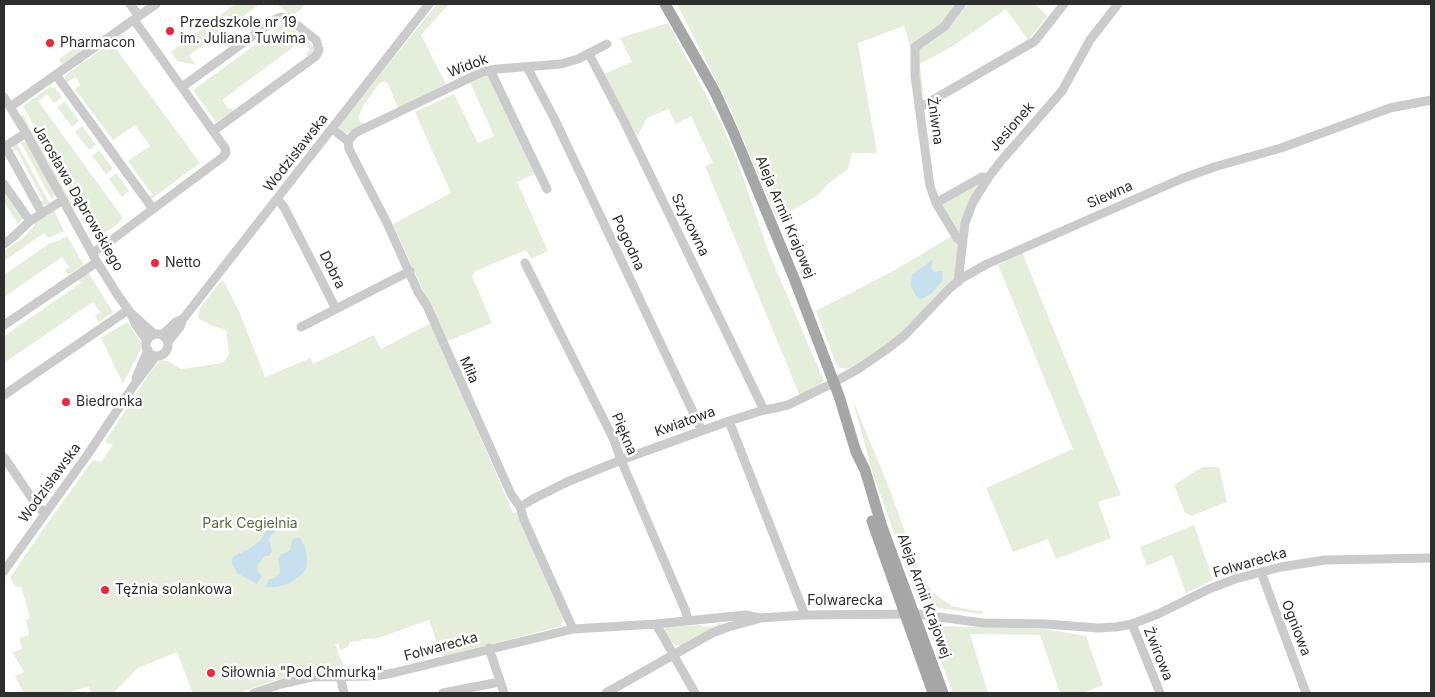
<!DOCTYPE html>
<html>
<head>
<meta charset="utf-8">
<style>
  body { margin:0 }
  #map { position:relative; width:1435px; height:697px; overflow:hidden; background:#fff; font-family:Inter,sans-serif }
  canvas { display:block }
  .frame { position:absolute; inset:0; border:5px solid #2e2e2e; pointer-events:none }
</style>
</head>
<body>
<div id="map">
<canvas width="1435" height="697"></canvas>
<div class="frame"></div>
</div>
<script>
const context = document.querySelector('canvas').getContext('2d');
context.lineJoin = 'round';
function fillPath(path, color) { context.fillStyle = color; context.fill(path, 'evenodd'); }
const shape = rows => new Path2D(rows.map(r => 'M' + r).join(''));
function trace(path, color, width, dash) { context.strokeStyle = color; context.lineWidth = width; context.lineCap = dash ? 'butt' : 'round'; context.setLineDash(dash || []); context.stroke(path); }
function label(font, color, halo, rows, align = 'center') {
  context.font = font + ' Inter,sans-serif'; context.lineWidth = 5; context.setLineDash([]); context.textBaseline = 'middle'; context.strokeStyle = halo; context.fillStyle = color; for (const [text, x, y, turn = 0] of rows) {
    context.save(); context.translate(x, y); context.rotate((+turn || 0) * Math.PI / 180); context.textAlign = isNaN(turn) ? turn : align; if (halo) context.strokeText(text, 0, 0); context.fillText(text, 0, 0); context.restore();
  }
}
fillPath(shape([
  [235,4,260,4,189,55,196,65,177,61,171,52],
  [277,4,305,4,298,12,291,16],
  [437,4,449,4,421,35,446,84,398,108,388,84,384,81,379,84,363,106,358,118,360,122,365,124,345,134,339,129,339,125],
  [677,4,1035,4,1048,16,1028,40,1006,9,953,46,920,64,924,98,904,26,858,43,877,153,852,153,848,169,829,183,817,196,777,219,731,110],
  [285,23,309,41,313,47,314,50,313,54,308,57,306,53,310,50,303,40,222,100,229,109,231,108,233,111,216,122,193,90],
  [668,23,722,125,737,160,769,253,824,381,816,387,800,396,705,166,713,163,691,116,676,124,668,109,647,118,637,136,604,74,632,62,620,38],
  [121,35,124,35,127,38,114,46,200,163,149,201,147,198,152,194,128,161,150,146,135,125,113,140,75,89,80,85,76,77,66,83,64,78,67,74],
  [92,36,95,41,93,45,63,65,59,60,60,58],
  [490,73,535,174,517,182,548,251,531,259,526,250,475,271,472,276,492,323,446,342,393,224,451,193,415,112,454,94,478,143,494,136,470,82],
  [50,87,55,88,62,97,54,103,47,94,38,101,123,218,115,226,96,238,23,106],
  [65,101,79,121,72,127,57,107],
  [23,115,74,207,72,209,20,117],
  [82,126,96,145,89,150,75,132],
  [20,141,25,142,29,146,55,194,52,200],
  [16,142,50,204,44,205,39,202,43,200,17,150,12,152,13,146],
  [99,150,113,169,106,174,92,156],
  [116,173,129,191,122,197,109,179],
  [979,182,980,186,966,210,959,234,942,205,945,200],
  [4,189,23,218,18,224,4,202],
  [53,209,64,231,48,238,44,233,4,261,4,251,23,238,35,225,32,221],
  [67,236,84,265,68,275,65,270,69,267,62,257,4,297,4,275,50,243,58,241],
  [952,236,959,243,955,281,902,334,853,369,840,368,836,364,816,311,895,270],
  [1022,252,1121,495,1098,502,1111,538,1056,559,1048,539,1013,552,986,488,1073,449,998,265],
  [88,272,113,312,99,322,95,316,100,312,93,302,4,363,4,336,81,283,77,278],
  [220,282,224,282,239,311,265,377,311,358,313,364,374,335,381,349,431,323,513,513,517,512,564,614,564,618,561,624,562,626,442,657,429,620,378,638,361,639,361,641,350,642,348,647,341,650,338,644,335,644,345,670,307,673,276,680,238,693,193,693,177,652,138,668,113,693,91,693,89,686,67,693,24,693,15,676,24,672,12,652,22,649,19,638,29,635,26,620,30,618,21,586,16,587,11,580,11,576,46,525,93,460,101,462,113,445,105,442,151,371,160,360,170,362,181,369,223,363,229,354,226,330,210,325,198,318,200,308],
  [127,322,143,345,123,384,101,338],
  [852,398,890,490,920,574,933,593,952,606,971,610,983,611,981,614,932,607,921,600,915,592,873,474],
  [1202,467,1219,467,1227,502,1191,516,1185,513,1174,485],
  [1194,525,1213,580,1186,593,1172,555,1147,566,1140,547],
  [718,623,725,624,681,646,674,644,670,641,665,632,665,629,667,627,701,625,702,627,717,626],
  [937,626,1044,629,1086,636,1103,685,1083,693,1060,693,1040,635,970,634,988,693,953,693,931,636,931,631,933,627]
]), '#e5eddb');
fillPath(shape([
  [933,259,931,268,934,272,942,271,943,280,931,294,923,298,918,299,911,286,912,275],
  [271,528,274,529,276,532,271,535,269,540,272,551,269,556,265,556,258,565,258,571,262,576,257,584,237,573,232,563,232,559,234,556,249,549,260,541,268,529],
  [296,538,300,538,305,547,307,558,306,569,302,574,290,583,277,587,266,587,269,579,273,579,279,574,280,569,278,559,281,554,285,553,290,550,292,540]
]), '#c6e0ee');
trace(shape([
  [130,4,139,16],
  [961,4,944,27,915,47,915,76,930,186,936,203,982,177,988,178],
  [589,54,624,121,764,410],
  [527,67,554,118,702,431],
  [490,70,547,189],
  [56,75,153,209],
  [182,87,276,19,281,17,288,18,316,40,319,50,316,56,213,131],
  [4,97,26,133,97,262,119,297,130,312,136,325,147,341],
  [10,107,156,4],
  [919,108,1035,41,1064,4],
  [332,129,348,141,349,149,387,223,418,292,427,306,511,494,520,507,524,520,573,629],
  [348,141,355,133,482,72,497,69,561,64,578,59,607,44],
  [5,146,42,213],
  [4,147,26,133],
  [4,184,30,221],
  [277,199,284,207,336,309,410,271],
  [936,203,957,238,962,242],
  [4,244,13,237,30,221,63,200],
  [92,253,108,243,153,209,223,157,226,153,225,148,134,20],
  [525,263,614,440,621,460,686,612,688,621],
  [958,282,965,223,973,202,988,178,1001,161,1062,91,1090,40,1118,4],
  [132,314,154,334],
  [4,325,97,262],
  [301,327,336,309],
  '146 345a11 11 0 1 1 22 0a11 11 0 1 1-22 0Z',
  [162,335,176,322,183,319],
  [168,342,180,327,183,319,429,4],
  [136,378,148,350],
  [4,395,128,310],
  [729,421,805,615],
  [4,457,37,506,45,513],
  [520,507,533,499,567,482,621,460,729,421,764,410,775,408,788,405,829,385,858,369,890,347,905,335,949,289,962,278,987,264,1181,179,1214,167,1281,148,1390,108,1431,100],
  [4,571,88,454,134,385,156,356],
  [1261,572,1306,693],
  [656,624,695,693],
  [1132,624,1160,693],
  [489,648,504,693],
  [340,676,344,693],
  [254,693,281,684,312,677,376,676,393,673,573,629,656,624,746,615,760,618,805,615,917,614,983,623,1046,624,1098,628,1116,627,1132,624,1158,614,1209,589,1235,579,1281,567,1325,560,1431,558],
  [443,693,500,682],
  [606,693,712,633,728,627,758,619]
]), '#cbcbcb', 9);
trace(shape([
  [665,4,715,92,732,129,794,278,839,396,856,452,865,470,882,527,943,693],
  [872,521,933,693]
]), '#a6a6a6', 11);
for (const [x, y, r, color] of [
  [170,31,5,"#f0263b"],
  [50,43,5,"#f0263b"],
  [155,263,5,"#f0263b"],
  [66,402,5,"#f0263b"],
  [105,590,5,"#f0263b"],
  [211,673,5,"#f0263b"]
]) { const dot = new Path2D(); dot.arc(x, y, r, 0, 2 * Math.PI); context.fillStyle = color; context.fill(dot); trace(dot, '#fff', 2); }
label('14px', '#2e2e2e', '#fff', [
  ["Przedszkole nr 19",180,23],
  ["im. Juliana Tuwima",180,39],
  ["Pharmacon",60,43],
  ["Netto",165,263],
  ["Biedronka",76,402],
  ["Tężnia solankowa",115,590],
  ["Siłownia \"Pod Chmurką\"",221,673]
], 'left');
label('14px', '#2e2e2e', '#fff', [
  ["Widok",468,66,-21],
  ["Żniwna",935,121,82],
  ["Jesionek",1012,127,-49],
  ["Wodzisławska",296,153,-52],
  ["Siewna",1110,195,-24],
  ["Jarosława Dąbrowskiego",78,198,60],
  ["Aleja Armii Krajowej",785,217,67],
  ["Szykowna",690,225,64],
  ["Pogodna",628,243,65],
  ["Dobra",332,270,63],
  ["Miła",469,370,66],
  ["Kwiatowa",685,422,-20],
  ["Piękna",624,434,67],
  ["Wodzisławska",50,483,-54],
  ["Folwarecka",1250,563,-16],
  ["Aleja Armii Krajowej",924,596,70],
  ["Folwarecka",845,601],
  ["Ogniowa",1296,628,69],
  ["Folwarecka",441,647,-15],
  ["Żwirowa",1158,654,68]
]);
label('14px', '#536d39', '#fff', [
  ["Park Cegielnia",250,524]
]);
</script>
</body>
</html>
